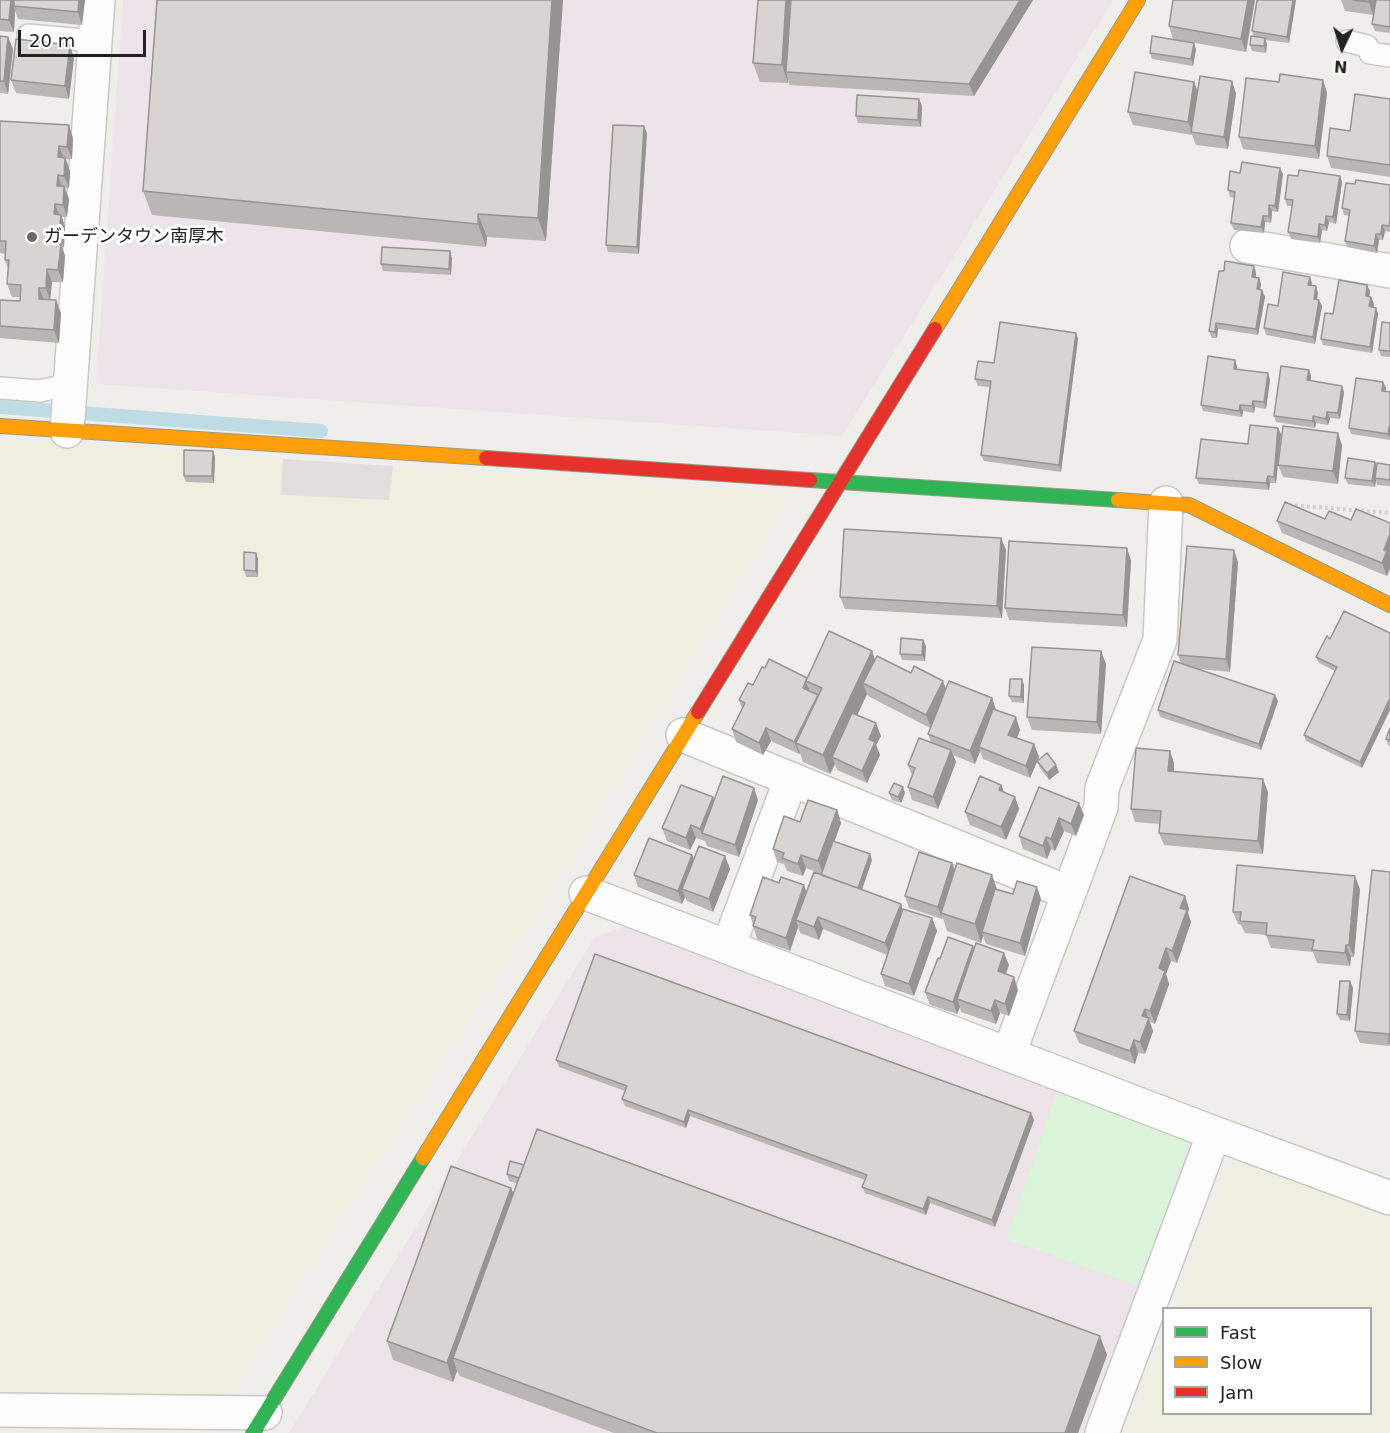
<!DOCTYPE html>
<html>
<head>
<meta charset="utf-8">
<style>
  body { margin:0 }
  #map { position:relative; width:1390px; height:1433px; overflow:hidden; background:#f0eeeb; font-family:"DejaVu Sans",sans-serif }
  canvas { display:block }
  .legend { position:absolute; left:1162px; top:1307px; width:210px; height:108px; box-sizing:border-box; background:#fff; border:2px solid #a7a7a7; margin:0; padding:8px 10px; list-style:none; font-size:18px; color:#222 }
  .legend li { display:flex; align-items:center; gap:12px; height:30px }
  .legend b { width:30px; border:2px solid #a7a7a7 }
  .north { position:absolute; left:1312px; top:18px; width:60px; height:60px; -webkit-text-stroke:4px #fff; paint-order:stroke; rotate:184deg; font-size:16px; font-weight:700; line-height:24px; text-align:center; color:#222 }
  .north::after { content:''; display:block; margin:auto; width:21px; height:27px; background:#222; clip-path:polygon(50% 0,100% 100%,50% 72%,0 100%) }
  .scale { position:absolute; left:18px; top:30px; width:128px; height:27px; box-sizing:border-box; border:3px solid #222; border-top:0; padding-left:8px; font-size:18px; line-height:21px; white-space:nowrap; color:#222; -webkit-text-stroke:4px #fff; paint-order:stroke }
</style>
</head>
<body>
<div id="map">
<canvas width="1390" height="1433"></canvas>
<ul class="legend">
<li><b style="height:8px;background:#30b455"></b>Fast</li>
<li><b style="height:8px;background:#ff9f0a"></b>Slow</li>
<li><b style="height:8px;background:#e5322d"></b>Jam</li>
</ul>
<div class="north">N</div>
<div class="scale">20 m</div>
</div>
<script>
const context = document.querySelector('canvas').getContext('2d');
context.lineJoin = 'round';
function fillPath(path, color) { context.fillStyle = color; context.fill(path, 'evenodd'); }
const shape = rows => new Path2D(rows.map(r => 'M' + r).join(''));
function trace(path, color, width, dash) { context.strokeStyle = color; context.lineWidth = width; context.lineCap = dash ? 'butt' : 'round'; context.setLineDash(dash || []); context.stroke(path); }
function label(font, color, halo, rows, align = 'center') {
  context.font = font + ' "DejaVu Sans","Noto Sans JP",sans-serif'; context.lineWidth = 6; context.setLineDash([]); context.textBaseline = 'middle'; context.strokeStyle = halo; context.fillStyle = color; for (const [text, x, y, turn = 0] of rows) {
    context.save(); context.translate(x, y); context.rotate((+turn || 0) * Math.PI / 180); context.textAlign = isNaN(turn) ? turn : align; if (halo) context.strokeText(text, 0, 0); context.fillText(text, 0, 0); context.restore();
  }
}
fillPath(shape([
  [123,0,1113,0,842,436,96,384],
  [627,925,1187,1131,1195,1150,1090,1433,289,1433,594,938]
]), '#ede4e9');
fillPath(shape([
  [0,439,283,459,281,495,393,466,791,493,545,901,284,1306,206,1433,0,1433],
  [1256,1163,1390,1210,1390,1433,1129,1433,1163,1341,1164,1414,1370,1414,1370,1308,1176,1308,1227,1173,1242,1164]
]), '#efefdf');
fillPath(shape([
  [1057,1091,1183,1137,1188,1145,1142,1287,1007,1239]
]), '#daf5da');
fillPath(shape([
  [283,459,393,466,389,500,281,495]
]), '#e0dfde');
trace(shape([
  [0,407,321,431]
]), '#bfdbe3', 14);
const lane = shape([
  [28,35,95,41],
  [1347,41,1367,46,1370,53,1390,56],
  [0,388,40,391,71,384]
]);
const street = shape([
  [1247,246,1390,271],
  [67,431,98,0],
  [683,735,1069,893,1009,1053],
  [586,893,1214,1133,1390,1198],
  [1069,893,1101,807,1102,788,1160,640,1166,503],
  [728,947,791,779],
  [0,1410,265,1413],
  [1102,1433,1214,1133]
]);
const fast = shape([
  [810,480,1118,500],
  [253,1433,423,1158]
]);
const slow = shape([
  [935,329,1138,0],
  [0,426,486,458],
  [1118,500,1189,505,1390,605],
  [423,1158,698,712]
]);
const jam = shape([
  [486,458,810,480],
  [698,712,935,329]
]);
trace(lane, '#c9c8c7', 24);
trace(street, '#c9c8c7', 36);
trace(fast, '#999a82', 16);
trace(slow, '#999a82', 16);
trace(jam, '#999a82', 16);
trace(shape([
  [1289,505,1390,513]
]), '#dccecd', 4, [3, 3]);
trace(lane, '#fdfcfc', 21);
trace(street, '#fdfcfc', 33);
trace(fast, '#30b455', 14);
trace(slow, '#ff9f0a', 14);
trace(jam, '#e5322d', 14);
fillPath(shape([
  [0,0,85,0,82,25,18,19,15,11,14,32,0,31],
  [563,0,546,241,487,237,486,247,152,215,143,191],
  [1033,0,974,96,790,85,788,80,788,83,760,82,753,63],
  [1255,0,1246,52,1173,39,1169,26],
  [1296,0,1289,43,1265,40,1267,44,1266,53,1252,51,1250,45,1254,37,1252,31],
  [1341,0,1376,0,1373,15,1345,11],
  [1390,0,1390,33,1375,31,1372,24],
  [0,36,8,37,13,49,8,94,0,93],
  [1196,49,1193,66,1152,59,1150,53],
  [74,58,69,99,16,93,11,80],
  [1323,80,1327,93,1319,159,1243,149,1239,137,1279,82],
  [1232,81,1236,94,1228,149,1196,145,1192,135,1133,125,1128,112,1194,82,1197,90],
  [919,99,922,106,921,127,858,123,856,116],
  [1390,99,1390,177,1331,168,1327,156],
  [0,127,73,138,72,159,66,159,70,171,69,188,65,188,69,199,67,217,62,217,65,227,64,247,62,247,65,256,63,282,52,282,50,300,61,313,59,343,0,338,0,300,20,301,20,297,12,297,7,284,8,269,5,260,5,254,0,253],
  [647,133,639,254,608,252,606,245],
  [1240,173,1283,174,1278,212,1272,211,1271,223,1265,222,1264,233,1234,230,1231,223,1235,198,1230,197,1228,190],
  [1298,176,1340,176,1342,182,1336,224,1329,222,1327,231,1322,230,1320,243,1291,239,1288,232,1292,206,1287,206,1285,199],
  [1355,184,1390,185,1390,232,1385,231,1383,240,1379,240,1377,253,1347,247,1345,241,1349,216,1344,215,1342,208],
  [452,258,451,275,383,271,381,264],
  [1254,266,1256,273,1256,277,1261,284,1260,290,1265,297,1258,335,1218,329,1217,338,1212,338,1209,331],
  [1312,283,1312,286,1318,293,1317,300,1319,300,1322,306,1315,344,1266,335,1264,328],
  [1367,285,1370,291,1369,297,1374,304,1373,307,1376,308,1378,314,1372,353,1323,345,1321,339,1333,314],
  [1390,323,1390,357,1381,356,1379,350],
  [1076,333,1078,339,1061,472,984,461,981,455,990,387,978,386,975,379,994,363],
  [1235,360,1237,367,1237,369,1270,380,1266,409,1255,407,1254,413,1243,411,1242,417,1203,411,1201,405],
  [1309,370,1311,376,1311,381,1344,392,1340,419,1330,418,1328,425,1316,423,1315,428,1276,422,1274,416],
  [1383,382,1386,388,1385,392,1390,392,1390,440,1351,434,1349,428],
  [1278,428,1281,434,1276,483,1270,483,1269,490,1199,484,1196,478,1248,444],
  [1342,445,1338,484,1283,477,1278,465],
  [215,457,214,483,186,482,184,476],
  [1375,462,1377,467,1390,465,1390,486,1377,485,1376,480,1375,487,1348,484,1345,478],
  [1325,519,1390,523,1390,568,1387,576,1282,533,1277,521],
  [1001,538,1006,550,1002,618,845,609,840,597],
  [1127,548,1131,561,1127,627,1009,620,1005,608],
  [256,553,258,559,258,577,246,577,244,570],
  [1238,562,1230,672,1199,669,1278,701,1261,750,1160,717,1158,710,1181,663,1178,655],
  [1390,633,1390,710,1362,768,1306,741,1304,735,1335,671,1319,663,1316,657,1330,639],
  [923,640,926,646,925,661,902,660,900,654],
  [872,651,875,660,946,689,992,698,996,710,1020,730,1017,738,1034,744,1039,757,1030,778,983,759,980,751,975,764,953,755,956,762,938,809,912,800,908,787,912,776,908,765,931,742,928,734,930,728,868,696,867,694,857,715,881,736,876,745,880,755,867,783,837,770,835,764,830,774,803,762,800,753,799,754,771,741,763,755,736,742,732,729,742,709,739,700,753,685,807,678],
  [1101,651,1106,664,1101,734,1032,730,1027,717],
  [1024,685,1024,703,1012,702,1009,696],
  [1390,728,1390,746,1388,745,1386,739],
  [1170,751,1174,763,1174,772,1268,792,1263,854,1164,845,1159,833,1160,824,1135,822,1131,809],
  [1037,761,1059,772,1049,780,1040,768],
  [1001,785,1004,792,1015,797,1019,809,1006,840,970,825,965,812],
  [1039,787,1084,815,1076,836,1064,831,1055,851,1051,849,1047,859,1023,849,1019,836],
  [889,793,905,793,901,803,892,800],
  [713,797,714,801,758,800,739,857,707,846,705,841,696,838,690,850,667,841,662,828],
  [837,810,841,823,834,841,872,860,862,890,903,910,932,918,937,931,914,996,885,986,881,974,887,955,823,929,819,940,800,933,798,927,790,951,757,939,750,915,779,883,804,885,806,893,821,874,806,868,803,876,787,871,784,864,777,862,773,849,800,822],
  [692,855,694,859,725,856,730,869,713,912,687,901,685,897,682,904,638,887,634,875],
  [952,863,955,870,992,875,997,889,1013,894,1041,899,1025,956,986,944,983,936,981,943,947,931,943,918,942,919,909,908,905,896],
  [1390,872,1390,1046,1360,1043,1355,1031],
  [1360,889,1354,957,1351,957,1350,966,1317,963,1313,952,1271,948,1266,935,1245,933,1241,925,1238,924,1233,912],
  [1185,896,1189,909,1188,913,1191,922,1177,963,1171,961,1166,974,1169,984,1155,1024,1150,1022,1153,1031,1145,1054,1138,1053,1135,1064,1079,1043,1074,1031],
  [973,946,974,950,1009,965,1006,974,1018,990,1009,1016,1000,1013,996,1024,961,1012,960,1007,957,1014,930,1005,925,992],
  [1350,981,1353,988,1350,1021,1340,1020,1337,1014],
  [556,1060,1034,1120,995,1227,930,1203,926,1215,865,1193,862,1187,865,1180,690,1116,686,1128,625,1106,622,1099,625,1091,559,1067],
  [507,1174,1107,1355,1078,1433,614,1433,460,1376,457,1371,453,1382,393,1360,387,1341,511,1188,513,1193,517,1183,509,1181]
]), '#b9b6b5');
fillPath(shape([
  [11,0,16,0,14,6,15,11,14,32,9,20],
  [79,0,85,0,82,25,78,12],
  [552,0,563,0,546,241,538,218],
  [786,0,794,0,786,72,788,80,788,83,782,65],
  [1020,0,1033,0,974,96,969,84],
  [1248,0,1255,0,1246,52,1241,39],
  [1293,0,1296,0,1289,43,1287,37],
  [1369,0,1376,0,1373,15,1369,2],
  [8,37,13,49,8,94,4,81],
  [1265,38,1267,44,1266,53,1264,46],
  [1194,43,1196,49,1193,66,1191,59],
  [70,45,74,58,69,99,65,86],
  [1323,80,1327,93,1319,159,1315,146],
  [1232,81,1236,94,1228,149,1224,137],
  [1194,82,1199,94,1192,132,1188,122],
  [919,99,922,106,921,127,918,120],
  [69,125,73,138,72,159,67,147],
  [644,126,647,133,639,254,637,247],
  [59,146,64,159,58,157],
  [65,158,70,171,69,188,64,176],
  [1280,168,1283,174,1278,212,1275,206],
  [58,175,62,188,57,186],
  [1340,176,1342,182,1336,224,1333,217],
  [64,186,69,199,67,217,63,205],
  [55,204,60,217,54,214],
  [1269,205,1272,211,1271,223,1269,216],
  [478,214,487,237,486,247,478,224],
  [61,215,65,227,64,247,59,234],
  [1263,216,1265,222,1264,233,1261,227],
  [1326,216,1329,222,1327,231,1325,225],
  [1319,224,1322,230,1320,243,1318,237],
  [1382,225,1385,231,1383,240,1381,234],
  [52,234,57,246,52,243],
  [1376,234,1379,240,1377,253,1374,246],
  [61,244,65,256,63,282,58,270],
  [450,251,452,258,451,275,449,269],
  [1254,266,1256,273,1255,283,1252,277],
  [47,269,52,282,50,301,46,288],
  [1310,277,1312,283,1310,291,1308,285],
  [1259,278,1261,284,1259,296,1257,289],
  [1367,285,1370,291,1368,303,1366,296],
  [1316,286,1318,293,1316,305,1314,299],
  [39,288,44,300,39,299],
  [1262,290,1265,297,1258,335,1256,329],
  [1371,297,1374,304,1372,313,1369,306],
  [56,300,61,313,59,343,54,330],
  [1319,300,1322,306,1315,344,1313,337],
  [1376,308,1378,314,1372,353,1370,347],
  [1216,323,1218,329,1217,338,1215,332],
  [1076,333,1078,339,1061,472,1059,465],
  [1235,360,1237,367,1236,375,1234,369],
  [1309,370,1311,376,1310,387,1307,380],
  [1268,373,1270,380,1266,409,1264,402],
  [1383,382,1386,388,1385,398,1382,391],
  [1342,386,1344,392,1340,419,1338,413],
  [1253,401,1255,407,1254,413,1252,406],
  [1240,405,1243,411,1242,417,1239,411],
  [1327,412,1330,418,1328,425,1326,419],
  [1313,416,1316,423,1315,428,1313,421],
  [1389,427,1390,430,1390,439,1388,434],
  [1278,428,1281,434,1276,483,1274,477],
  [1338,433,1342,445,1338,484,1333,471],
  [213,451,215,457,214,483,212,476],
  [1375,462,1377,468,1375,478,1376,480,1375,487,1372,481],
  [1268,476,1270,483,1269,490,1266,483],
  [1390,534,1390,568,1387,576,1382,563,1384,550],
  [1001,538,1006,550,1002,618,997,606],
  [1127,548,1131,561,1127,627,1123,615],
  [1234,550,1238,562,1230,672,1226,659],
  [256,553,258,559,258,577,256,571],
  [923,640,926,646,925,661,922,655],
  [872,651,878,669,863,683,867,694,837,759,832,757,835,764,830,774,823,755],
  [1101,651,1106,664,1101,734,1097,722],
  [1022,679,1024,685,1024,703,1021,697],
  [943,681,948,694,931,728,926,715],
  [806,682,811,694,803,688],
  [818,695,796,743,800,753,799,754,794,742],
  [1275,695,1278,701,1261,750,1259,744],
  [992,698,996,710,979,747,980,751,975,764,970,751],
  [1389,700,1390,710,1362,768,1360,762],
  [1016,717,1020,730,1013,747,1008,735],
  [876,723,881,736,876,745,880,755,867,783,862,771,869,739],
  [766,728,771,741,763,755,759,743],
  [1034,744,1039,757,1030,778,1026,766],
  [951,750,956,762,938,809,933,797],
  [1170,751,1174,763,1173,784,1168,771],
  [1056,765,1059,772,1049,780,1047,773],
  [1263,779,1268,792,1263,854,1258,841],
  [1001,785,1006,797,999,790],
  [903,787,905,793,901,803,898,797],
  [754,788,758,800,739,857,735,845],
  [713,797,718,810,702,833,705,842,700,829],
  [1015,797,1019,809,1006,840,1001,827],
  [1079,803,1084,815,1076,836,1071,824],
  [837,810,841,823,823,874,818,861],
  [1059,818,1064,831,1055,851,1051,839],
  [691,825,696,838,690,850,686,838],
  [1046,837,1051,849,1047,859,1043,846],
  [870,854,872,860,860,895,858,889],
  [692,855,697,867,682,889,685,897,682,904,678,891],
  [801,855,806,868,803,876,798,864],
  [725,856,730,869,713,912,709,899],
  [952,863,957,876,941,913,942,919,938,907],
  [992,875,998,893,982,932,983,936,981,943,975,924],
  [1355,876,1360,889,1354,957,1349,945],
  [804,885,808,897,796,920,798,927,790,951,786,938],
  [1037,887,1041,899,1025,956,1020,943],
  [1185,896,1189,909,1188,913,1191,922,1177,963,1172,951,1180,908],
  [901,904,905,917,890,955,885,943],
  [818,917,823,929,819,940,814,927],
  [932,918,937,931,914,996,909,984],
  [1346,945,1351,957,1350,966,1345,953],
  [973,946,977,959,957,999,960,1007,957,1014,953,1002],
  [1166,948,1171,961,1166,974,1169,984,1155,1024,1150,1011,1159,968],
  [1004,953,1009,965,1002,984,998,971],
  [1014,977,1018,990,1009,1016,1005,1004],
  [1350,981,1353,988,1350,1021,1347,1015],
  [995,1000,1000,1013,996,1024,991,1011],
  [1145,1009,1153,1031,1145,1054,1140,1042,1142,1016],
  [1134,1040,1138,1053,1135,1064,1130,1051],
  [688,1110,690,1116,686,1128,684,1122],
  [1031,1113,1034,1120,995,1227,992,1220],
  [511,1188,518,1206,453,1358,457,1371,453,1382,447,1363],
  [928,1197,930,1203,926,1215,923,1209],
  [1100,1336,1107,1355,1078,1433,1065,1433]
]), '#969493');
const building = shape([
  [0,0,11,0,9,20,0,19,0,0],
  [14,0,79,0,78,12,14,6,14,0],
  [157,0,552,0,538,218,478,214,478,224,143,191,157,0],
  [758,0,786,0,782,65,753,63,758,0],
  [791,0,1020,0,969,84,786,72,791,0],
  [1173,0,1248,0,1241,39,1169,26,1173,0],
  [1257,0,1293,0,1287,37,1252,31,1257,0],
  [1353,0,1369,0,1369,2,1353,0],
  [1376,0,1390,0,1390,27,1372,24,1376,0],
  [0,36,8,37,4,81,0,81,0,36],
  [1152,36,1194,43,1191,59,1150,53,1152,36],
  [1251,36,1265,38,1264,46,1250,45,1251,36],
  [16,39,70,45,65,86,11,80,16,39],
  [1135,72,1194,82,1188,122,1128,112,1135,72],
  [1280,74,1323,80,1315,146,1239,137,1246,78,1279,82,1280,74],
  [1200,76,1232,81,1224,137,1191,132,1200,76],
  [1355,94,1390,99,1390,165,1327,156,1330,128,1350,131,1355,94],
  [857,95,919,99,918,120,856,116,857,95],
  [0,121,69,125,67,147,59,146,58,157,65,158,64,176,58,175,57,186,64,186,63,205,55,204,54,214,61,215,59,234,52,234,52,243,61,244,58,270,47,269,46,288,39,288,39,299,56,300,54,330,0,326,0,300,20,301,21,285,7,284,9,260,5,260,6,241,0,241,0,121],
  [613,125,644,126,637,247,606,245,613,125],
  [1242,162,1280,168,1275,206,1269,205,1269,216,1263,216,1261,227,1231,223,1235,192,1228,190,1230,171,1240,173,1242,162],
  [1299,170,1340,176,1333,217,1326,216,1325,225,1319,224,1318,237,1288,232,1293,200,1285,199,1288,175,1298,176,1299,170],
  [1356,180,1390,185,1390,220,1389,226,1382,225,1381,234,1376,234,1374,246,1345,241,1350,210,1342,208,1346,183,1355,184,1356,180],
  [382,247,450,251,449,269,381,264,382,247],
  [1225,261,1254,266,1252,277,1259,278,1257,289,1262,290,1256,329,1216,323,1215,332,1209,331,1219,271,1224,271,1225,261],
  [1283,272,1310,277,1308,285,1316,286,1314,299,1319,300,1313,337,1264,328,1268,304,1278,306,1283,272],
  [1339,280,1367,285,1366,296,1371,297,1369,306,1376,308,1370,347,1321,339,1325,313,1333,314,1339,280],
  [1000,322,1076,333,1059,465,981,455,991,381,975,379,978,361,994,363,1000,322],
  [1382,322,1390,323,1390,351,1379,350,1382,322],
  [1208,356,1235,360,1234,369,1268,373,1264,402,1253,401,1252,406,1240,405,1239,411,1201,405,1208,356],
  [1281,366,1309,370,1307,380,1342,386,1338,413,1327,412,1326,419,1313,416,1313,421,1274,416,1281,366],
  [1356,378,1383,382,1382,391,1390,392,1390,427,1389,427,1388,434,1349,428,1356,378],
  [1250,425,1278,428,1274,477,1268,476,1266,483,1196,478,1201,439,1248,444,1250,425],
  [1283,426,1338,433,1333,471,1278,465,1283,426],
  [184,450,213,451,212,476,184,476,184,450],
  [1348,458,1375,462,1372,481,1345,478,1348,458],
  [1377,463,1390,465,1390,480,1375,478,1377,463],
  [1285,502,1325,519,1329,511,1351,520,1356,509,1390,523,1390,534,1384,550,1387,551,1382,563,1277,521,1285,502],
  [844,529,1001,538,997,606,840,597,844,529],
  [1009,541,1127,548,1123,615,1005,608,1009,541],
  [1187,546,1234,550,1226,659,1178,655,1187,546],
  [244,552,256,553,256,571,244,570,244,552],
  [1344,611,1390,633,1390,701,1389,700,1360,762,1304,735,1337,667,1316,657,1327,636,1330,639,1344,611],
  [829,631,872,651,823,755,796,743,822,688,806,681,829,631],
  [901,638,923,640,922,655,900,654,901,638],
  [1032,647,1101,651,1097,722,1027,717,1032,647],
  [877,656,911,673,914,666,943,681,926,715,863,683,877,656],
  [769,659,807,678,803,688,818,695,794,742,766,728,759,743,732,729,745,703,739,700,748,683,753,685,762,667,765,668,769,659],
  [1174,661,1275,695,1259,744,1158,710,1174,661],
  [1010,679,1022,679,1021,697,1009,696,1010,679],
  [949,681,992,698,970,751,928,734,949,681],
  [993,709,1016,717,1008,735,1034,744,1026,766,979,747,993,709],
  [852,713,876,723,869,739,875,742,862,771,832,757,852,713],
  [1390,728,1390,740,1386,739,1390,728],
  [919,738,951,750,933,797,908,787,915,768,908,765,919,738],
  [1136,748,1170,751,1168,771,1263,779,1258,841,1159,833,1161,811,1131,809,1136,748],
  [1047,753,1056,765,1047,773,1037,761,1047,753],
  [723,776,754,788,735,845,702,833,723,776],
  [980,776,1001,785,999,790,1015,797,1001,827,965,812,980,776],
  [894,783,903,787,898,797,889,793,894,783],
  [681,785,713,797,700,829,691,825,686,838,662,828,681,785],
  [1039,787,1079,803,1071,824,1059,818,1051,839,1046,837,1043,846,1019,836,1039,787],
  [808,800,837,810,818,861,801,855,798,864,782,858,784,853,773,849,784,816,800,822,808,800],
  [649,838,692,855,678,891,634,875,649,838],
  [833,841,870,854,858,888,821,875,833,841],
  [699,846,725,856,709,899,682,889,699,846],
  [919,852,952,863,938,907,905,896,919,852],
  [957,863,992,875,975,924,941,913,957,863],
  [1237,865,1355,876,1349,945,1346,945,1345,953,1312,950,1314,940,1266,935,1267,923,1240,921,1241,912,1233,912,1237,865],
  [1372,870,1390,872,1390,1043,1389,1043,1389,1034,1355,1031,1372,870],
  [814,872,901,904,885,943,818,917,814,927,796,920,814,872],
  [1130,876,1185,896,1180,908,1187,910,1172,951,1166,948,1159,968,1165,971,1150,1011,1145,1009,1142,1016,1149,1018,1140,1042,1134,1040,1130,1051,1074,1031,1130,876],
  [763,877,779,883,781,877,804,885,786,938,753,926,756,917,750,915,763,877],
  [1017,881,1037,887,1020,943,982,932,995,889,1013,894,1017,881],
  [903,909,932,918,909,984,881,974,903,909],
  [948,937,973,946,953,1002,925,992,938,958,940,959,948,937],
  [976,943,1004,953,998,971,1014,977,1005,1004,995,1000,991,1011,957,999,976,943],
  [595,954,1031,1113,992,1220,928,1197,923,1209,862,1187,867,1175,688,1110,684,1122,622,1099,627,1086,556,1060,595,954],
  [1340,981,1350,981,1347,1015,1337,1014,1340,981],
  [537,1129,1100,1336,1065,1433,657,1433,453,1358,537,1129],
  [510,1161,524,1165,519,1178,507,1174,510,1161],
  [451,1166,511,1188,447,1363,387,1341,451,1166]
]);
fillPath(building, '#d7d4d2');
trace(building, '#969493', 1.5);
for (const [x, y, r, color] of [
  [32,237,6,"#6a6968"]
]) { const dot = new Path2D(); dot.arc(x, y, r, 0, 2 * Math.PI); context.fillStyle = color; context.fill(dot); trace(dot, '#fff', 2); }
label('18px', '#222', '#fff', [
  ["ガーデンタウン南厚木",44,237]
], 'left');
</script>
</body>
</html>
